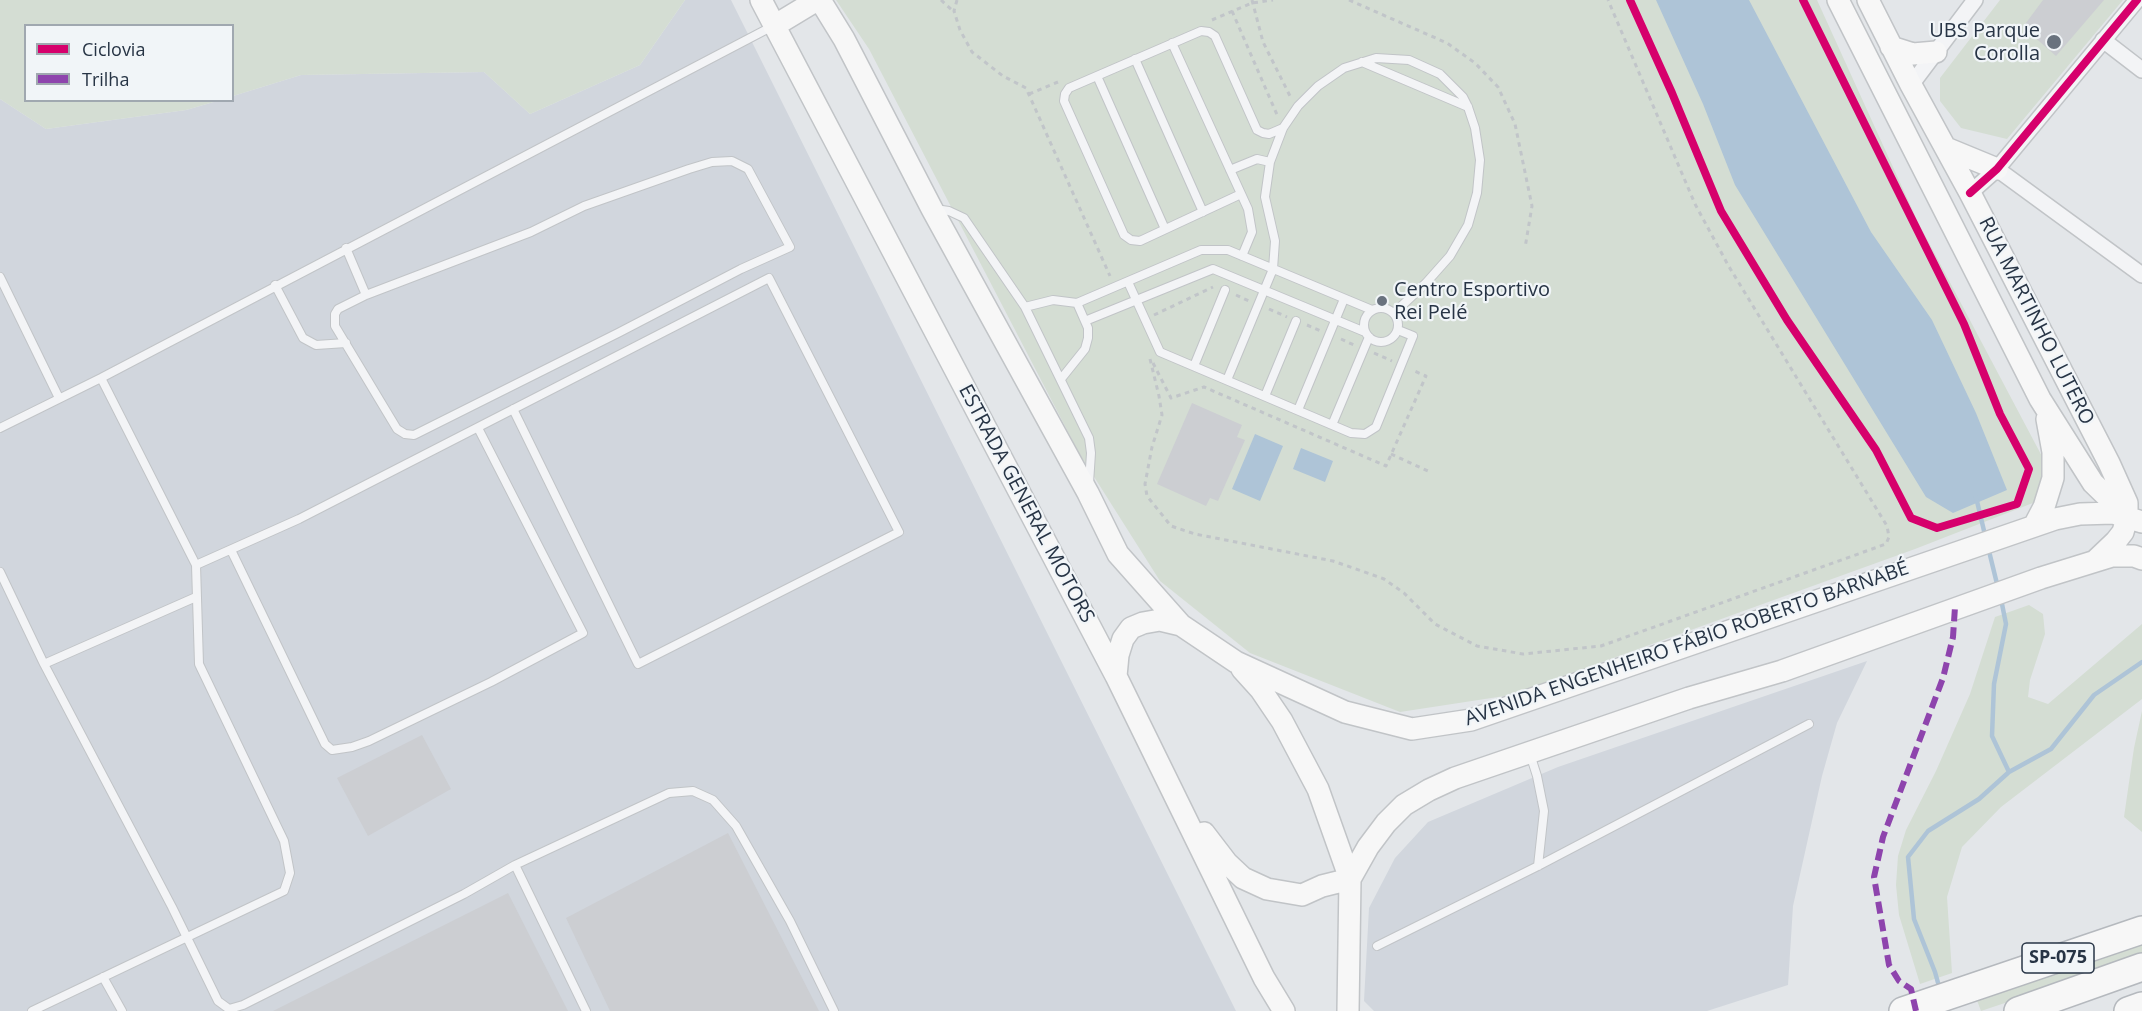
<!DOCTYPE html>
<html>
<head>
<meta charset="utf-8">
<style>
  body { margin:0 }
  #map { position:relative; width:2142px; height:1011px; overflow:hidden; background:#e3e6e9; font-family:"Open Sans",sans-serif }
  canvas { display:block }
  .legend { position:absolute; left:24px; top:24px; width:210px; height:78px; box-sizing:border-box; background:#f1f5f8; border:2px solid #a0a8b0; margin:0; padding:8px 10px; list-style:none; font-size:18px; color:#273445 }
  .legend li { display:flex; align-items:center; gap:12px; height:30px }
  .legend b { width:30px; border:2px solid #a0a8b0 }
</style>
</head>
<body>
<div id="map">
<canvas width="2142" height="1011"></canvas>
<ul class="legend">
<li><b style="height:8px;background:#d6006c"></b>Ciclovia</li>
<li><b style="height:8px;background:#8e44ad"></b>Trilha</li>
</ul>
</div>
<script>
const context = document.querySelector('canvas').getContext('2d');
context.lineJoin = 'round';
function fillPath(path, color) { context.fillStyle = color; context.fill(path, 'evenodd'); }
const shape = rows => new Path2D(rows.map(r => 'M' + r).join(''));
function trace(path, color, width, dash) { context.strokeStyle = color; context.lineWidth = width; context.lineCap = dash ? 'butt' : 'round'; context.setLineDash(dash || []); context.stroke(path); }
function label(font, color, halo, rows, align = 'center') {
  context.font = font + ' "Open Sans",sans-serif'; context.lineWidth = 4.5; context.setLineDash([]); context.textBaseline = 'middle'; context.strokeStyle = halo; context.fillStyle = color; for (const [text, x, y, turn = 0] of rows) {
    context.save(); context.translate(x, y); context.rotate((+turn || 0) * Math.PI / 180); context.textAlign = isNaN(turn) ? turn : align; if (halo) context.strokeText(text, 0, 0); context.fillText(text, 0, 0); context.restore();
  }
}
fillPath(shape([
  [685,0,731,0,1236,1011,0,1011,0,99,46,129,186,110,217,101,232,100,233,96,301,75,484,72,530,114,640,65],
  [1867,661,1837,723,1822,776,1793,906,1788,985,1707,1011,1374,1011,1364,1001,1369,908,1395,858,1428,822,1558,767]
]), '#d1d6dd');
fillPath(shape([
  [0,0,685,0,640,65,530,114,484,72,301,75,233,96,232,26,26,26,26,100,217,101,186,110,46,129,0,99],
  [836,0,1817,0,1918,222,2045,462,2038,501,1915,549,1511,695,1400,712,1250,653,1160,581,1079,453,869,49],
  [2000,0,2123,0,2007,139,1961,128,1940,101,1940,78],
  [2029,605,2043,614,2045,634,2030,680,2028,697,2048,704,2142,624,2142,699,2001,807,1962,847,1947,897,1952,973,1920,984,1899,915,1896,885,1898,856,1906,830,1936,771,1970,694,1995,617],
  [2142,711,2142,832,2124,817,2134,748],
  [2142,938,2142,957,1981,1011,1975,995]
]), '#d4ddd3');
fillPath(shape([
  [1656,0,1749,0,1871,232,1932,320,1976,413,2007,490,1953,513,1926,497,1735,185,1703,104],
  [1255,434,1283,446,1260,501,1232,489],
  [1301,448,1333,461,1325,482,1293,469]
]), '#aec4d7');
trace(shape([
  [1976,497,1985,535],
  [1988,547,1998,588],
  [2001,599,2006,624,1994,684,1992,736,2009,772],
  [1940,990,1935,972,1914,919,1908,857,1928,831,1979,799,2009,772,2051,749,2094,695,2142,662]
]), '#aec4d7', 4.5);
fillPath(shape([
  [2043,0,2104,0,2056,56,2023,27],
  [1192,403,1242,425,1237,437,1245,440,1218,501,1210,498,1206,506,1157,484],
  [422,735,451,789,368,836,337,778],
  [728,833,819,1011,610,1011,566,918],
  [508,893,568,1011,273,1011]
]), '#ccced2');
const lane = shape([
  [1172,43,1248,209,1252,232,1242,256],
  [1135,59,1203,212],
  [1362,62,1468,107],
  [1097,76,1165,229],
  [1230,170,1257,159,1270,162],
  [1241,194,1140,241,1131,240,1124,235,1064,101,1065,94,1069,88,1201,31,1209,32,1215,36,1257,130,1263,133,1269,134,1283,128],
  [935,209,949,211,964,218,1025,307,1089,438,1091,453,1089,483],
  [346,248,366,295,531,232,584,206,689,169,712,162,732,161,748,169,790,247,741,269,618,333,414,435,405,434,397,429,335,326,335,314,338,309,366,295],
  [0,277,59,398],
  [1128,282,1160,352,1351,433,1365,434,1376,427,1413,336,1398,330],
  [275,285,303,338,316,345,346,343],
  [1077,303,1201,250,1228,250,1372,310],
  [1025,307,1053,300,1077,303,1088,328,1088,338,1085,349,1061,379],
  '1364 325a17 17 0 1 1 34 0a17 17 0 1 1-34 0Z',
  [1085,321,1213,269,1365,332],
  [1194,366,1225,290],
  [101,378,196,565,299,519,769,278,899,532,638,664,513,409],
  [1227,380,1273,269,1275,241,1265,197,1270,162,1283,128,1298,106,1318,86,1344,68,1376,58,1409,60,1440,74,1463,97,1468,107,1475,128,1480,160,1477,193,1468,225,1450,256,1426,283,1394,313],
  [1265,396,1296,321],
  [1298,410,1344,299],
  [1332,425,1369,337],
  [0,428,101,378,773,26],
  [231,550,325,744,332,750,352,747,369,741,491,682,583,633,478,428],
  [0,572,44,664,172,907,218,1001,229,1009,243,1005,464,894,515,865,669,793,693,791,713,800,736,826,790,921,834,1011],
  [44,664,196,597],
  [1530,754,1537,776,1544,811,1538,866],
  [515,865,586,1011],
  [1377,946,1538,866,1809,724],
  [103,977,122,1011],
  [32,1011,284,891,290,873,284,841,199,664,196,565]
]);
const street = shape([
  [2103,40,2142,70],
  [1911,85,1975,0],
  [1997,169,2142,275],
  [1970,193,1997,169,2137,0]
]);
const secondary = shape([
  [761,0,1116,676,1264,978,1284,1011],
  [820,0,844,39,932,209,1088,493,1118,554,1181,625,1236,662,1345,712,1412,729,1471,720,2055,519,2080,514,2113,513,2142,522],
  [1838,0,2040,399,2093,483,2129,518],
  [1868,0,1911,85,1970,193,2109,463,2127,503,2127,517,2123,532,2116,541,2095,561],
  [774,26,817,0],
  [1891,47,1913,54,1936,52],
  [1946,148,1997,169],
  [2034,526,2044,507,2053,478,2053,452,2047,419],
  [1242,669,1261,690,1282,721,1318,789,1350,879,1348,1011],
  [1116,676,1118,655,1123,639,1131,628,1143,623,1160,620,1181,625],
  [1204,833,1227,863,1243,878,1267,889,1302,895,1322,886,1350,879],
  [1350,879,1368,847,1386,823,1404,805,1429,790,1455,778,1689,698,1782,671,2041,578,2112,556,2134,556,2142,559]
]);
const highway = shape([
  [1903,1011,2142,930],
  [2018,1011,2142,967],
  [2128,1011,2142,1006]
]);
trace(lane, '#c1c4c7', 10);
trace(street, '#c1c4c7', 18);
trace(secondary, '#c1c4c7', 24);
trace(highway, '#b5b9be', 30);
trace(shape([
  [941,0,953,11],
  [957,0,954,11,960,30,972,52,1003,76,1026,88,1110,276],
  [1252,0,1263,42,1291,98],
  [1349,0,1447,43,1475,63,1498,87,1515,124,1532,206,1525,248],
  [1232,11,1278,117],
  [1212,20,1252,3,1273,0],
  [1029,94,1058,82],
  [1236,295,1249,301],
  [1269,309,1287,317],
  [1154,315,1213,287],
  [1307,325,1321,331],
  [1341,339,1354,345],
  [1374,353,1392,361],
  [1150,359,1159,396,1162,415,1152,447,1145,484,1147,496,1171,526,1195,534,1333,561,1373,575,1384,579,1404,593,1435,624,1477,646,1523,654,1601,646,1886,544,1889,537,1887,526,1728,265,1695,204,1608,0],
  [1153,363,1171,398,1204,387,1386,466,1426,376,1412,370],
  [1391,454,1430,472]
]), '#c1c5c9', 3, [4.5, 4.5]);
trace(lane, '#f3f4f6', 8);
trace(street, '#f3f4f6', 15);
trace(secondary, '#f7f7f7', 21);
trace(highway, '#f7f7f7', 27);
trace(shape([
  [1916,1011,1911,989,1899,981,1889,965,1874,877,1883,837,1943,678,1953,637,1955,607]
]), '#8e44ad', 6, [12, 6]);
trace(shape([
  [1630,0,1672,93,1721,211,1787,320,1876,450,1911,518,1937,528,2017,504,2029,469,2000,414,1964,324,1803,0],
  [1970,193,1997,169,2137,0]
]), '#d6006c', 8);
for (const [x, y, r, color] of [
  [2054,42,8,"#69727e"],
  [1382,301,6,"#69727e"]
]) { const dot = new Path2D(); dot.arc(x, y, r, 0, 2 * Math.PI); context.fillStyle = color; context.fill(dot); trace(dot, '#f1f5f8', 2); }
for (const [x, y, w] of [
  [2058,958,72]
]) { const box = new Path2D(); box.roundRect(x - w / 2, y - 15, w, 30, 4.5); context.fillStyle = '#f1f5f8'; context.fill(box); trace(box, '#273445', 1.5); }
label('bold 18px', '#273445', null, [
  ["SP-075",2058,958]
]);
label('20px', '#273445', '#f1f5f8', [
  ["UBS Parque",2040,31],
  ["Corolla",2040,54],
  ["Centro Esportivo",1394,290,"left"],
  ["Rei Pelé",1394,313,"left"]
], 'right');
label('20px', '#273445', '#f1f5f8', [
  ["RUA MARTINHO LUTERO",2036,321,63],
  ["ESTRADA GENERAL MOTORS",1026,504,62],
  ["AVENIDA ENGENHEIRO FÁBIO ROBERTO BARNABÉ",1687,644,-19]
]);
</script>
</body>
</html>
